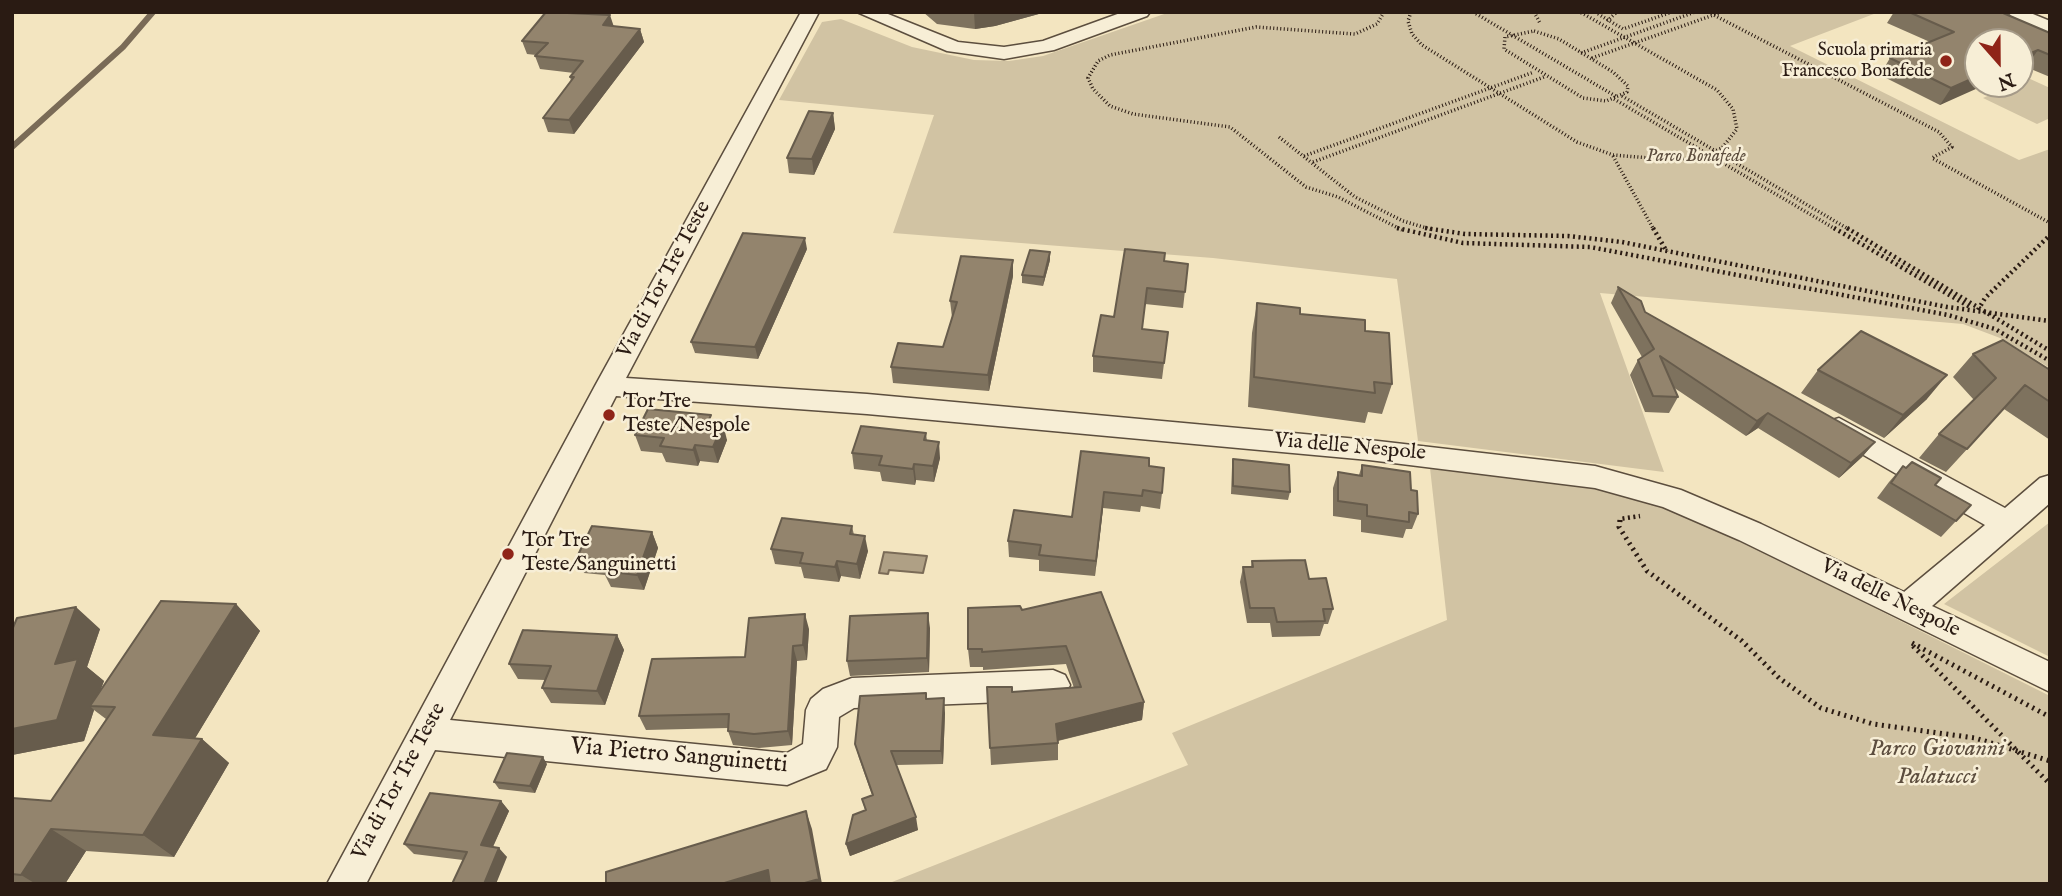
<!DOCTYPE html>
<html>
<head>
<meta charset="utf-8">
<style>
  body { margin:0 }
  #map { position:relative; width:2062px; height:896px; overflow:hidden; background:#f3e5c0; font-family:"IM FELL English",serif }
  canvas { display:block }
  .frame { position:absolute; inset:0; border:14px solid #2a1b13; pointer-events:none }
  .north { position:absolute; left:1964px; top:28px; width:70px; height:70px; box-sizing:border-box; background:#f7eed6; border:2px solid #a59a88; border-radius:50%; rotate:159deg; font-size:19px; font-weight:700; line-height:28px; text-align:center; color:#2a1b13 }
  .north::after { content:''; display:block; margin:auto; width:24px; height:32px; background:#8f2418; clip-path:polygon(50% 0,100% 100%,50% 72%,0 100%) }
</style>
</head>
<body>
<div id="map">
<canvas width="2062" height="896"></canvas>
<div class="frame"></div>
<div class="north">N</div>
</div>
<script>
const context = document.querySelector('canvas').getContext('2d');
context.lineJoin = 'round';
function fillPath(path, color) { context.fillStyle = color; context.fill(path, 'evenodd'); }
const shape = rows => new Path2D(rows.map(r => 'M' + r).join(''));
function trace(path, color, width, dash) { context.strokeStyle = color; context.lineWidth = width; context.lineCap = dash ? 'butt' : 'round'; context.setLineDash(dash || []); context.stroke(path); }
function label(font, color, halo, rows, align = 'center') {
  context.font = font + ' "IM FELL English",serif'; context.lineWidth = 5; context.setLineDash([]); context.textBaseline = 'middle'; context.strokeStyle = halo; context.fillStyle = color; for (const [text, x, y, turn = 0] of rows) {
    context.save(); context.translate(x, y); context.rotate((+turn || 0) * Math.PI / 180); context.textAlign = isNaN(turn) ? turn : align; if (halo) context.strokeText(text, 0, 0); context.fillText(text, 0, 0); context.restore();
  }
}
fillPath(shape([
  [1170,12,1879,12,1790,46,2019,160,2050,149,2050,368,2000,338,1963,324,1600,293,1664,472,1418,441,1397,279,1213,258,893,233,934,115,779,100,822,22,841,19,912,47,974,60,1009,61,1043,56],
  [2028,78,2050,88,2050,118,2037,124,1983,98],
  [1430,468,1612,491,1687,514,2050,696,2050,884,887,884,1188,765,1172,733,1447,620],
  [2050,522,2050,657,1944,604]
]), '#d1c3a3');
const water = shape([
  [884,552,927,556,923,573,889,570,888,574,879,573,884,552]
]);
fillPath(water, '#afa085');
trace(water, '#7a6b57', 2);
trace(shape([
  [12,147,123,47,153,12]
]), '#7a6b57', 6);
const minor = shape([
  [801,12,819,12,626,378,867,394,1369,440,1595,466,1681,490,1761,524,1904,592,1985,525,1829,435,1825,428,1829,421,1839,418,2005,508,2040,478,2050,475,2050,503,1932,606,2050,662,2050,692,1739,540,1663,507,1595,488,1369,460,867,414,616,396,450,720,787,753,803,744,806,710,811,699,823,689,852,678,1053,670,1065,675,1070,685,1065,695,1053,700,854,708,839,717,837,747,826,769,787,785,435,750,366,884,327,884,595,386,801,12],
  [857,12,883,12,958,42,1004,47,1043,41,1123,12,1150,12,1147,16,1054,50,1004,59,947,51,857,12],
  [2003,12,2028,12,2050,21,2050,34,2003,12]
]);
trace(minor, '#5c4e3e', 3);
trace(shape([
  [1384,12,1377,24,1355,34,1256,27,1110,55,1098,61,1088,78,1093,89,1110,106,1133,114,1230,127,1306,187,1338,197,1402,230],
  [1411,12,1408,21,1412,34,1422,45,1577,142,1613,155,1674,160,1703,156,1722,148,1737,129,1733,109,1717,90,1580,12],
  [1473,12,1617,97],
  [1534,12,1540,23],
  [1595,12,1623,29,1672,12],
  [1708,12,1939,132,1952,147,1932,158,2050,223],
  [1607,21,1617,12],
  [1534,31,1559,39,1613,72,1628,86,1627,92,1606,101,1583,98,1504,49,1505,37,1534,31],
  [1581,53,1695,12],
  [1592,58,1722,12],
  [1622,96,1850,230],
  [1614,99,1837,230],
  [1279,137,1355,197,1403,221,1433,230],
  [1304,156,1534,72],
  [1613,156,1654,230],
  [1313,162,1544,77]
]), '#2a1b13', 3.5, [1, 2.5]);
trace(shape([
  [1397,228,1463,243,1590,247,1948,315,1995,329,2050,361],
  [1425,228,1465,234,1568,236,1622,242,1947,307,2050,321],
  [1653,228,1667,252],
  [1834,228,1970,307],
  [1847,228,2050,351],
  [1978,310,1985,298,2050,235],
  [1620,522,1620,519,1640,516]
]), '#2a1b13', 4.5, [2, 3.5]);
trace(shape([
  [1620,520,1619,527,1647,571,1742,641,1779,678,1821,708,1873,724,1975,738,2050,761],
  [1912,643,2050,717],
  [1913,646,2050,784]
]), '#2a1b13', 5, [2, 4.5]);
fillPath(minor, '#f7eed6');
fillPath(shape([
  [923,12,1046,12,995,26,975,29,937,24],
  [1894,12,2012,12,2009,16,2050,33,2050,77,2026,67,1978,84,1940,105,1880,75,1890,58,1930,42,1887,23],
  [613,26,640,29,644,42,574,134,548,132,543,118,571,81,570,77,574,73,540,69,535,56,536,55,527,54,522,41],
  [833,113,835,129,814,175,789,173,787,158],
  [807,249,758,359,695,353,691,342],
  [1050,260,1043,286,1022,283,1022,275],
  [1164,262,1188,264,1183,308,1145,304,1142,329,1168,332,1162,379,1093,372,1093,356],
  [1013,276,989,391,893,383,891,367,943,347,952,317,950,301],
  [1618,287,1645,312,1875,442,1862,457,1839,478,1758,428,1746,436,1673,387,1678,397,1669,413,1645,412,1630,375,1638,360,1642,357,1611,303],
  [1257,303,1365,331,1392,384,1382,414,1368,412,1365,423,1248,407,1252,333],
  [1973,354,2050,370,2050,440,2004,409,1946,472,1919,458,1939,434,1974,400,1953,377],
  [1818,370,1927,399,1884,438,1801,393],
  [714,423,727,440,718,463,700,461,698,466,666,462,662,453,641,451,635,435],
  [926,433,927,441,940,458,934,482,916,480,915,485,882,481,880,472,854,469,852,453],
  [1081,451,1149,466,1162,493,1160,509,1141,506,1140,512,1103,508,1095,576,1039,571,1039,560,1009,557,1008,541,1072,517],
  [1233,459,1290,492,1288,500,1231,494,1232,467],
  [1362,465,1411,490,1418,514,1412,529,1406,529,1403,538,1361,532,1361,520,1333,516,1333,488,1338,472,1359,475],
  [1903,466,1935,485,1956,521,1941,537,1877,498,1889,482],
  [852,526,854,535,868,551,860,579,841,576,839,582,804,578,801,567,775,564,771,549],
  [652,532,658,548,644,590,611,587,605,575,584,573,577,557],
  [1252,561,1309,579,1333,609,1328,624,1324,624,1320,636,1272,637,1270,623,1247,623,1240,582,1243,567,1251,567],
  [236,604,260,631,195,738,202,739,229,763,174,857,86,851,65,884,12,884,12,798,51,801,106,719,94,710,84,741,12,755,12,630,100,629,87,667,104,681,100,690],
  [1022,610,1144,702,1142,720,1058,741,1058,760,991,765,987,687,1012,692,1074,688,1066,664,983,670,983,667,970,667,968,649],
  [930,628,929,672,850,676,847,661],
  [809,629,807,660,797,661,792,745,759,748,733,745,728,731,728,728,646,730,639,716],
  [617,635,624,650,605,705,551,703,542,688,545,680,518,679,509,664],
  [926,693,927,699,945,713,943,764,896,765,918,830,850,856,846,844,865,810,862,799,872,795,859,758,855,744],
  [547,764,535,793,499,789,494,782],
  [501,801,509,811,493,847,507,857,463,860,414,854,404,844]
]), '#7e725e');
fillPath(shape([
  [974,12,1046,12,995,26,975,29],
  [610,15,614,27,603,25],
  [640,29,644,42,574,134,569,120],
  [2038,50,2026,67,2020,70,2020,58],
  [1978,76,1978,84,1987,84,1940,105,1951,88],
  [833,113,835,129,814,175,812,159],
  [805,238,807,249,758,359,755,347],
  [1050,252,1050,260,1043,286,1044,277],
  [1013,260,1013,276,989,391,988,375],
  [1947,375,1927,399,1884,438,1903,415],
  [1768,413,1758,428,1746,436,1757,421],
  [723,424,727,440,718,463,713,447],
  [939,442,940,458,934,482,933,466],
  [1875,442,1862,457,1839,478,1851,463],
  [695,445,700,461,698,466,693,450],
  [914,464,916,480,915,485,913,469],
  [1104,492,1103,508,1095,576,1096,561],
  [652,532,658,548,644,590,637,575],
  [865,536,868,551,860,579,857,564],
  [837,561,841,576,839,582,835,567],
  [236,604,260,631,182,760,153,735],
  [76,607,100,629,87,667,104,681,95,706,90,706,94,710,84,741,12,755,12,729,55,664],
  [928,613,930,628,929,672,927,658],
  [805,614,809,629,807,660,803,645],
  [617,635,624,650,605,705,597,691],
  [793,646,797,661,792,745,788,731],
  [944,698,945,713,943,764,941,751],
  [1144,702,1142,720,1056,741,1056,724],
  [202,739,229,763,174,857,143,835],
  [543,757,547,764,535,793,530,786],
  [501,801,509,811,489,855,481,845],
  [806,811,812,829,822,884,801,884],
  [916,817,918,830,850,856,846,844],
  [51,829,86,851,65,884,36,884,21,875],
  [499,848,507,857,496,884,484,884],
  [768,870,774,884,721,884]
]), '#675c4c');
const building = shape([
  [546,12,610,15,603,25,640,29,569,120,543,118,574,77,570,77,583,61,535,56,548,43,522,41,546,12],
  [1909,12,2004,12,2003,13,2050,33,2050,55,2038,50,2020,58,2020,42,1978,42,1978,76,1951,88,1890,58,1954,32,1909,12],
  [809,111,833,113,812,159,787,158,809,111],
  [743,233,805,238,755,347,691,342,743,233],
  [1125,249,1165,253,1164,261,1188,264,1185,292,1147,288,1142,329,1168,332,1164,363,1093,356,1101,315,1114,317,1125,249],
  [1030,250,1050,252,1044,277,1022,275,1030,250],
  [961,256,1013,260,988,375,891,367,898,343,943,347,957,302,950,301,961,256],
  [1618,287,1641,301,1645,312,1875,442,1851,463,1768,413,1757,421,1660,356,1678,397,1653,396,1638,360,1654,349,1618,287],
  [1257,303,1300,308,1300,314,1365,320,1365,331,1389,333,1392,384,1374,382,1375,393,1254,377,1257,303],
  [1861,331,1947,375,1903,415,1818,370,1861,331],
  [2003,340,2050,370,2050,402,2025,385,1967,449,1939,434,1996,378,1973,354,2003,340],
  [648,409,711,415,708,422,723,424,713,447,695,445,693,450,660,446,664,438,635,435,648,409],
  [861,426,926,433,924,440,939,442,933,466,914,464,913,469,879,465,882,456,852,453,861,426],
  [1081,451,1149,458,1149,466,1164,468,1162,493,1143,490,1142,496,1104,492,1096,561,1039,555,1041,545,1008,541,1014,510,1072,517,1081,451],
  [1233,459,1289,465,1290,492,1233,486,1233,459],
  [1912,462,1941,478,1935,485,1971,505,1956,521,1891,483,1903,466,1906,468,1912,462],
  [1362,465,1410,472,1411,490,1417,491,1418,514,1409,512,1409,522,1367,516,1367,505,1338,501,1338,472,1362,476,1362,465],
  [782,518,852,526,850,534,865,536,857,564,837,561,835,567,800,563,803,553,771,549,782,518],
  [592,526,652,532,637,575,604,571,609,561,577,557,592,526],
  [1305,560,1309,579,1326,578,1333,609,1323,609,1325,621,1277,622,1274,608,1250,608,1243,567,1253,567,1252,561,1305,560],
  [1101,592,1144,702,1056,724,1058,743,990,748,987,687,1012,687,1012,692,1081,687,1066,646,982,652,982,649,968,649,968,608,1020,606,1022,610,1101,592],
  [161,601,236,604,153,735,202,739,143,835,51,829,21,875,12,874,12,798,51,801,115,707,90,706,161,601],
  [76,607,55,664,78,659,57,720,12,729,12,630,17,618,76,607],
  [928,613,927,658,847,661,850,616,928,613],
  [805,614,803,645,793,646,788,731,754,734,728,731,729,714,639,716,652,659,745,657,749,618,805,614],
  [523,630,617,635,597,691,542,688,551,666,509,664,523,630],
  [926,693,926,699,944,698,941,751,891,751,916,817,846,844,853,815,866,810,862,799,873,795,855,744,860,696,926,693],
  [507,753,543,757,530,786,494,782,507,753],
  [430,793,501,801,481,845,499,848,484,884,452,884,467,852,404,844,430,793],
  [806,811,819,879,801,884,770,884,768,870,721,884,606,884,606,872,806,811]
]);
fillPath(building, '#93846d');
trace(building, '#675c4c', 2);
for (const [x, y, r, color] of [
  [1946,61,7,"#8f2418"],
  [609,415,7,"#8f2418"],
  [508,554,7,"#8f2418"]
]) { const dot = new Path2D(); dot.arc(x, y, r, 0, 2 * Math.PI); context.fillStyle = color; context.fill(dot); trace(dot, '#f7eed6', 2.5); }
label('18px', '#2a1b13', '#f7eed6', [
  ["Scuola primaria",1932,51],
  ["Francesco Bonafede",1932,72]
], 'right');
label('italic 18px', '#5c4d3e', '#f7eed6', [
  ["Parco Bonafede",1696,157]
]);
label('21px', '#2a1b13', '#f7eed6', [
  ["Via di Tor Tre Teste",665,280,-62],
  ["Via delle Nespole",1350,448,5],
  ["Via delle Nespole",1890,599,26],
  ["Via di Tor Tre Teste",400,782,-62]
]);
label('21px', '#2a1b13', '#f7eed6', [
  ["Tor Tre",623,403],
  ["Teste/Nespole",623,427],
  ["Tor Tre",522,542],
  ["Teste/Sanguinetti",522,566]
], 'left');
label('italic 24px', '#5c4d3e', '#f7eed6', [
  ["Parco Giovanni",1937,750],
  ["Palatucci",1937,778]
]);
label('24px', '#2a1b13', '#f7eed6', [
  ["Via Pietro Sanguinetti",679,757,5]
]);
</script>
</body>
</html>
